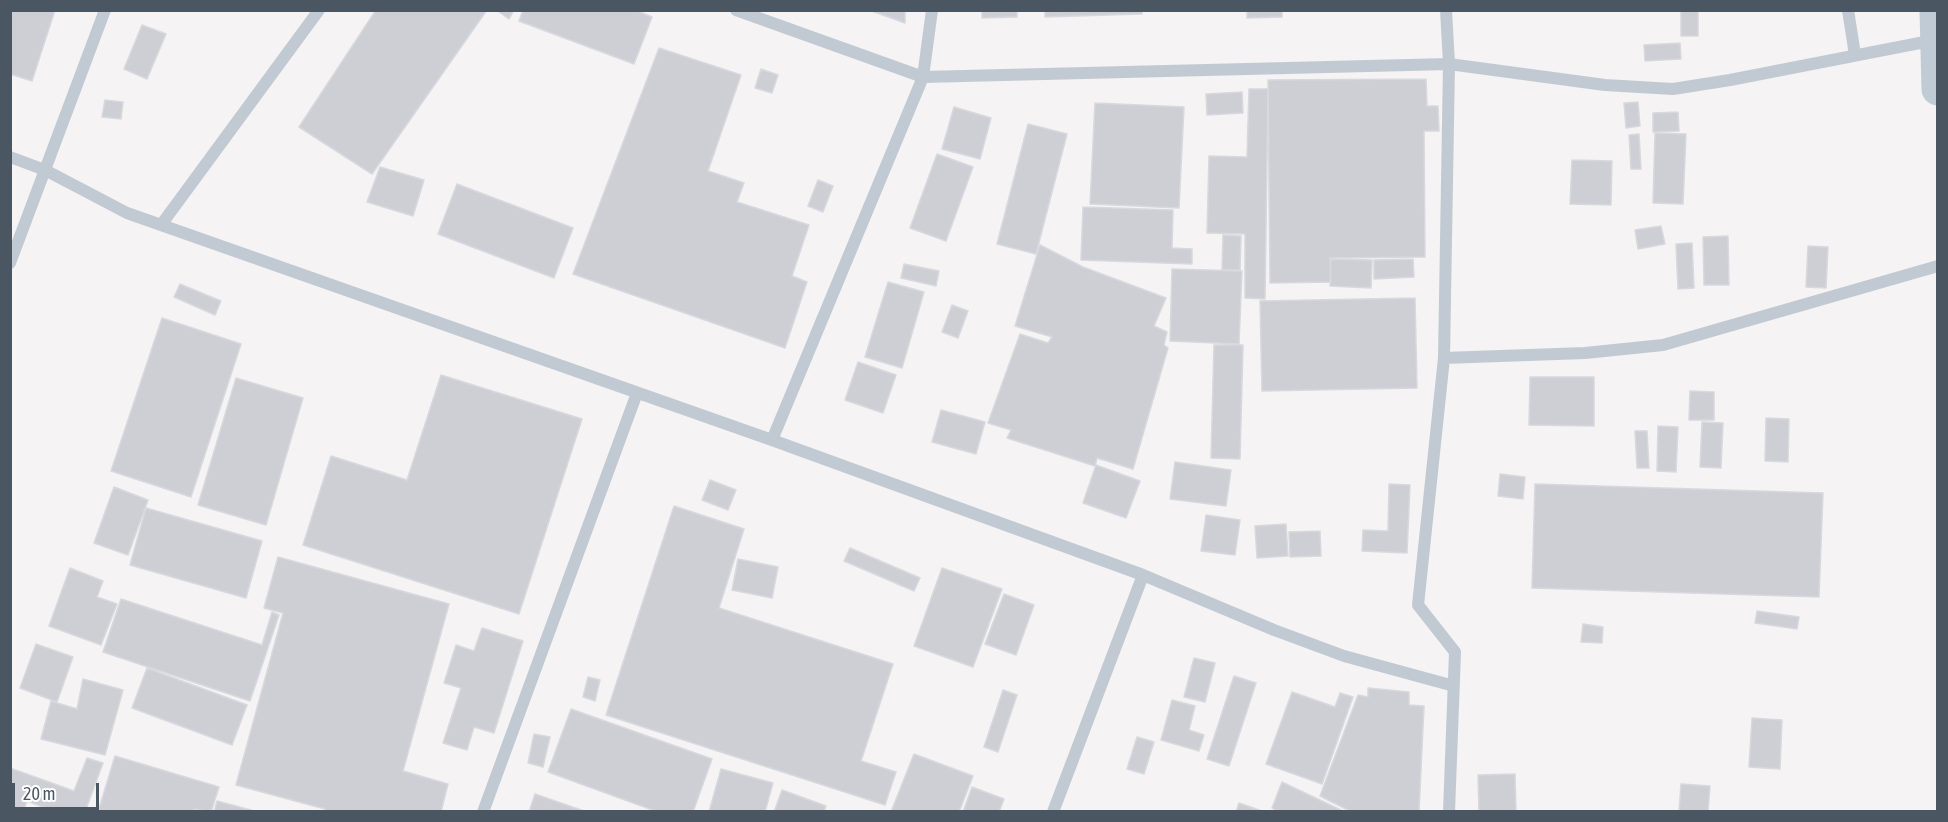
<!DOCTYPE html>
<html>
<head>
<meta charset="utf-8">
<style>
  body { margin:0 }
  #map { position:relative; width:1948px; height:822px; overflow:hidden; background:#f5f3f3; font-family:"Asap Condensed",sans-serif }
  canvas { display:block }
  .frame { position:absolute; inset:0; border:12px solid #4a5661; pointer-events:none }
  .scale { position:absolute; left:12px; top:783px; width:87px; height:27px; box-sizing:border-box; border:3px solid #4a5661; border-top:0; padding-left:8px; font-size:18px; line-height:21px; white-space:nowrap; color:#4a5661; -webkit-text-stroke:4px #fff; paint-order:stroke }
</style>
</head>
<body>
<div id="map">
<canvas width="1948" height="822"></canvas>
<div class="frame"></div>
<div class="scale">20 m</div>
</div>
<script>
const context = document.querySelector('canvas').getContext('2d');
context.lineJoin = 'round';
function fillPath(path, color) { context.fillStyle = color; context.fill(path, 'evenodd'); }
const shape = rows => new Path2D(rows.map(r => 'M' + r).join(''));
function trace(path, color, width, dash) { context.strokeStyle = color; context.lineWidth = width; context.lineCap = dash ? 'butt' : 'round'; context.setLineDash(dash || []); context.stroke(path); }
const building = shape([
  [10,10,55,10,32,81,10,74,10,10],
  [376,10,487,10,372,174,299,127,376,10],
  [496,10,514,10,509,19,496,10],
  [523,10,635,10,652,17,634,64,519,21,523,10],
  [869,10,905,10,905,23,869,10],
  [982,10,1017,10,1017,17,982,18,982,10],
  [1045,10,1142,10,1142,14,1045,17,1045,10],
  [1247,10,1282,10,1282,17,1247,18,1247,10],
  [1681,10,1698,10,1698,36,1681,36,1681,10],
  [142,25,166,34,147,79,124,69,142,25],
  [1680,43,1681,59,1645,61,1644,45,1680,43],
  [659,48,741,75,708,171,744,183,737,202,809,225,792,276,807,282,785,348,573,274,659,48],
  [761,69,778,75,772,93,755,88,761,69],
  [1426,79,1427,106,1438,106,1439,131,1424,131,1425,257,1330,258,1331,282,1270,283,1268,80,1426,79],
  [1249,89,1268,89,1265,299,1245,298,1245,234,1207,233,1209,156,1247,157,1249,89],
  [1242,92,1243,113,1207,115,1206,94,1242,92],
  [105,100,123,102,121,119,102,117,105,100],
  [1638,102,1640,126,1626,128,1624,103,1638,102],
  [1095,103,1184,107,1179,208,1090,204,1095,103],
  [954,107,991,118,980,159,942,149,954,107],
  [1678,112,1679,131,1653,132,1653,113,1678,112],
  [1028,124,1067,134,1036,254,997,244,1028,124],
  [1655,133,1686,134,1683,204,1653,203,1655,133],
  [1639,134,1641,169,1631,169,1629,135,1639,134],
  [937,154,973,167,946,241,910,228,937,154],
  [1572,160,1612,161,1611,205,1570,204,1572,160],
  [380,167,424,180,413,216,367,202,380,167],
  [818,180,833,186,823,212,808,206,818,180],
  [457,184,573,228,554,278,438,234,457,184],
  [1083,207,1173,210,1172,248,1192,249,1192,264,1081,260,1083,207],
  [1661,226,1665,244,1638,249,1635,230,1661,226],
  [1223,235,1241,236,1240,270,1222,270,1223,235],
  [1728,236,1729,285,1704,285,1703,237,1728,236],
  [1692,243,1694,288,1678,289,1676,244,1692,243],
  [1040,245,1083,267,1166,298,1154,326,1167,332,1164,345,1168,348,1133,469,1097,458,1095,466,1007,438,1011,430,988,423,1020,334,1048,343,1052,337,1015,326,1040,245],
  [1808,246,1828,247,1826,288,1806,287,1808,246],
  [1331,259,1372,260,1371,288,1330,286,1331,259],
  [1413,259,1414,277,1374,279,1374,260,1413,259],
  [904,264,939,271,936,286,901,278,904,264],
  [1172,269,1242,271,1239,344,1170,341,1172,269],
  [888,282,924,292,902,368,865,357,888,282],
  [180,284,221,301,215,315,174,297,180,284],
  [1415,298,1417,388,1262,391,1260,301,1415,298],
  [952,305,968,311,958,338,942,332,952,305],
  [162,318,241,344,191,497,111,471,162,318],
  [1214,345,1243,345,1240,459,1211,458,1214,345],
  [858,362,896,375,883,413,845,400,858,362],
  [441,375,582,419,519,614,303,545,331,456,407,480,441,375],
  [1530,377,1594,377,1594,426,1529,425,1530,377],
  [236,378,303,398,266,525,198,505,236,378],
  [1690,391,1714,392,1714,420,1689,420,1690,391],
  [941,410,985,422,976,454,932,442,941,410],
  [1766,418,1789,419,1788,462,1765,461,1766,418],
  [1702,422,1723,423,1721,468,1700,467,1702,422],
  [1658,426,1678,427,1676,472,1657,471,1658,426],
  [1635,431,1647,431,1649,468,1637,468,1635,431],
  [1175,462,1231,470,1226,506,1170,499,1175,462],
  [1096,465,1140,481,1126,518,1083,503,1096,465],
  [1500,474,1525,477,1523,499,1498,496,1500,474],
  [710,480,736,490,728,510,702,500,710,480],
  [1389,484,1410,485,1407,553,1362,551,1363,530,1388,531,1389,484],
  [1535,484,1823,493,1819,597,1532,588,1535,484],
  [114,487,148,500,128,555,94,543,114,487],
  [674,506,744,529,719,608,893,664,861,761,896,772,885,805,606,715,674,506],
  [146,508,262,541,246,598,130,565,146,508],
  [1206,515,1240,520,1235,555,1201,551,1206,515],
  [1286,524,1288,556,1257,558,1255,526,1286,524],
  [1320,531,1321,556,1290,557,1289,532,1320,531],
  [850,548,920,578,914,591,844,561,850,548],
  [278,557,449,604,403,771,448,784,441,812,324,812,325,809,236,785,283,613,264,608,278,557],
  [738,559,778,567,772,598,732,590,738,559],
  [70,568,103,581,97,597,117,604,101,645,49,626,70,568],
  [942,568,1002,589,973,667,914,646,942,568],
  [1004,594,1034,605,1016,655,985,644,1004,594],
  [121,599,262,645,272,612,279,615,250,701,103,652,121,599],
  [1757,611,1799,617,1797,629,1755,623,1757,611],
  [1583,624,1603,627,1602,643,1581,642,1583,624],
  [482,628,523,641,494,733,474,727,467,750,443,743,461,688,444,683,456,645,474,651,482,628],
  [36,644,73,657,57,702,20,688,36,644],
  [1194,658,1215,663,1205,702,1184,697,1194,658],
  [147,668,247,705,232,745,132,708,147,668],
  [1234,676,1256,683,1229,766,1207,759,1234,676],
  [588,677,600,680,595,701,583,697,588,677],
  [83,679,123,690,105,755,41,739,51,701,77,709,83,679],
  [1368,688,1409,692,1409,705,1424,706,1419,812,1352,812,1320,796,1358,695,1368,697,1368,688],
  [1003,690,1017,695,998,752,984,747,1003,690],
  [1292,692,1335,707,1340,693,1353,697,1322,784,1266,764,1292,692],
  [1172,700,1195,706,1189,730,1204,735,1199,751,1161,740,1172,700],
  [571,709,712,759,693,812,658,812,548,772,571,709],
  [1752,718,1782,720,1780,769,1749,767,1752,718],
  [534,734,550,737,543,767,528,763,534,734],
  [1137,737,1154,742,1144,774,1127,769,1137,737],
  [914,754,973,776,959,812,891,812,914,754],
  [115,756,219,787,211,812,194,809,193,812,98,812,115,756],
  [87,758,103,763,85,812,56,812,27,801,23,812,10,812,10,768,74,791,87,758],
  [721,769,773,783,765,812,709,812,721,769],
  [1515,774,1516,811,1527,812,1479,812,1478,775,1515,774],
  [1282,782,1345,812,1278,812,1272,808,1282,782],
  [1681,784,1710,786,1708,812,1679,812,1681,784],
  [972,787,1004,799,999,812,963,812,972,787],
  [782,790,826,806,824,812,774,812,782,790],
  [535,794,587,812,529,812,535,794],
  [217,801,251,810,250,812,214,812,217,801],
  [1239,803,1265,812,1236,812,1239,803]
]);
fillPath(building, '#cdcfd5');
trace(building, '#d7d9de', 1.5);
trace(shape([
  [736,10,923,77,1449,64,1605,85,1673,89,1730,80,1935,40],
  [1446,10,1449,64,1444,358,1418,605,1455,652,1449,812],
  [1848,10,1855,55],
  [10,157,45,170,127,213,772,440,1143,575,1274,630,1344,656,1454,686],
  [161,225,319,10],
  [10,263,105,10],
  [1444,358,1585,353,1663,345,1938,266],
  [772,440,923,77,932,10],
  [483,812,637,393],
  [1053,812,1143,575]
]), '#c1cad2', 12);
trace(shape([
  [1936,10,1938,89]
]), '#c1cbd6', 33);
</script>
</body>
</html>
